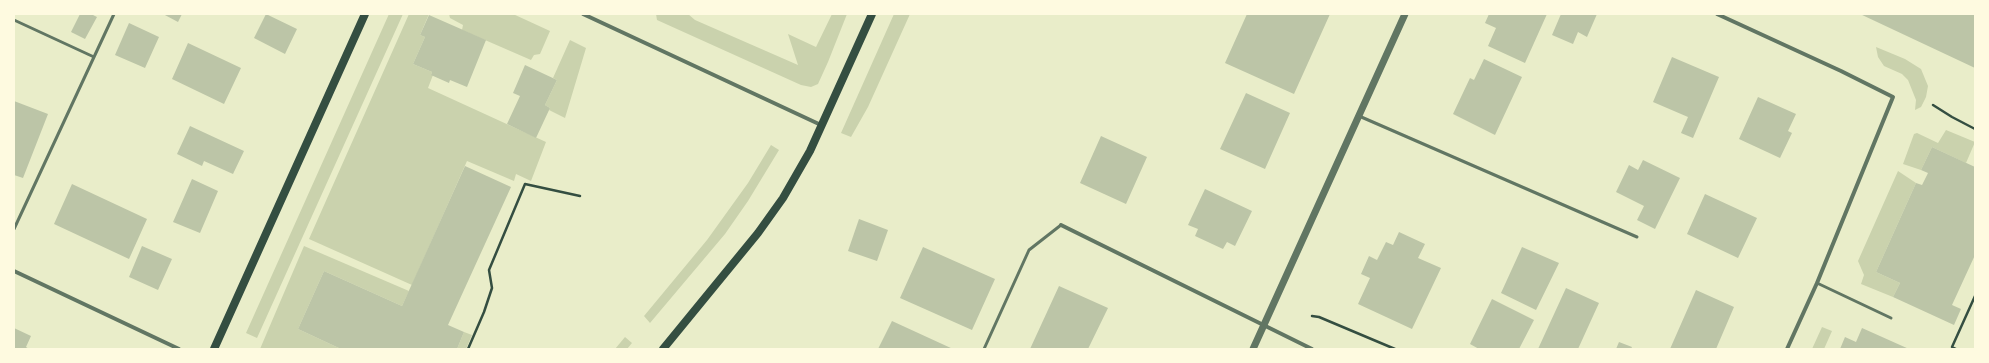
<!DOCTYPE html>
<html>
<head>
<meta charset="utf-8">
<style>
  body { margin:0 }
  #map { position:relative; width:1989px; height:363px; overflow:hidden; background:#e9edc9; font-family:"Public Sans",sans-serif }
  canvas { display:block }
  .frame { position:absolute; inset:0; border:15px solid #fefae0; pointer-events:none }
</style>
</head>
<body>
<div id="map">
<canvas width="1989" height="363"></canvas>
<div class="frame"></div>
</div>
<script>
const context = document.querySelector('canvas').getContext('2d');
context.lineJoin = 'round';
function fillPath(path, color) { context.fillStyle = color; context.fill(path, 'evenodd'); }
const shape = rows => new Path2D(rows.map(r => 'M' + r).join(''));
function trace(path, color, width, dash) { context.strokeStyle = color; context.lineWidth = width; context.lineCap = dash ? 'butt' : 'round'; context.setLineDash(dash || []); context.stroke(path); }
fillPath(shape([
  [389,14,403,14,257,338,246,333],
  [409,14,429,14,420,35,425,37,413,64,432,72,431,75,433,75,428,88,546,142,531,181,516,174,514,181,467,161,412,285,309,239],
  [449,14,513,14,550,31,540,54,534,55,531,60,462,30,463,25,450,18],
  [656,14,688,14,695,20,798,65,788,34,816,47,832,14,847,14,828,62,818,84,811,87,801,85,657,20],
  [894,14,910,14,868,107,851,137,841,133],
  [570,40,586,48,565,118,549,110,550,108,545,105,557,80,553,78],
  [1876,47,1905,59,1921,69,1928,86,1926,97,1921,107,1915,110,1916,100,1908,80,1902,74,1884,66,1878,57],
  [1946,130,1975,142,1966,163,1932,147,1921,170,1903,164,1914,134,1917,133,1938,143],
  [771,145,779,150,748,201,725,234,650,323,644,316,707,240,748,183],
  [1898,171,1916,183,1876,272,1900,283,1893,297,1861,284,1864,275,1858,261],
  [304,246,409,291,402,306,324,271,298,329,341,349,260,349],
  [1822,327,1832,331,1824,349,1812,349],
  [464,332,472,335,466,349,457,349],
  [625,337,632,343,627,349,615,349]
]), '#cad2ad');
fillPath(shape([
  [80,14,91,14,97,17,85,39,71,32],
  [163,14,182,14,178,22],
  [266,14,297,29,285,54,254,38],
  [1247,14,1330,14,1294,94,1225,63],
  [1489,14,1547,14,1525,63,1488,46,1496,28,1485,23],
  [1561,14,1597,14,1587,37,1578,32,1573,44,1552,35],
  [1860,14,1975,14,1975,68],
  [429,15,486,40,467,87,450,80,449,83,431,75,432,72,413,64,425,37,420,35],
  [129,23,159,37,145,68,115,55],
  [188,43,241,68,224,104,172,79],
  [1672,57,1719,77,1693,138,1681,133,1688,117,1653,102],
  [1484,59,1522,77,1495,135,1453,114,1470,78,1474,80],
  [525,65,557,80,545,105,550,108,536,138,507,124,520,96,513,93],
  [1246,93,1290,113,1265,169,1220,149],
  [1758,97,1796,114,1788,131,1792,133,1780,158,1739,139],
  [14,101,48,114,23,178,14,175],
  [190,126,244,151,233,174,204,161,202,166,177,154],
  [1101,136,1147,157,1126,204,1080,183],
  [1932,147,1975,167,1975,255,1952,305,1961,309,1954,325,1893,297,1900,283,1876,272,1916,183,1922,185,1928,173,1921,170],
  [1643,160,1680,178,1655,229,1637,220,1644,206,1616,192,1629,165,1638,170],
  [465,166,511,187,448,325,464,332,457,349,341,349,298,329,324,271,402,306],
  [192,179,218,191,200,233,173,222],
  [72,184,147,219,129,259,54,224],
  [1205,189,1252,211,1235,246,1227,242,1223,249,1195,236,1198,229,1188,225],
  [1705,194,1757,218,1738,258,1687,234],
  [859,219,888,230,877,261,848,251],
  [1399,232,1425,244,1418,258,1441,268,1412,329,1358,304,1370,278,1361,274,1369,256,1377,260,1386,242,1393,245],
  [142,246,172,259,158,290,129,277],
  [923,247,995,279,972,330,900,298],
  [1522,247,1559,263,1536,310,1501,293],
  [1059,286,1108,308,1088,349,1030,349],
  [1566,288,1599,303,1578,349,1538,349],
  [1696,290,1734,307,1716,349,1670,349],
  [1492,299,1534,320,1519,349,1479,349,1470,344],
  [892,321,953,349,878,349],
  [14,328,31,336,26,347,29,349,14,349],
  [1862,328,1909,349,1840,349,1845,337,1856,342],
  [1619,342,1632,347,1631,349,1616,349]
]), '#bcc5a7');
trace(shape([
  [1933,105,1952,117,1975,129],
  [1312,316,1319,317,1395,349],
  [468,349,484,312,492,288,489,270,525,184,580,196],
  [1956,349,1952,347,1975,296]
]), '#344e41', 2.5);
trace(shape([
  [14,20,94,57],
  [1359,116,1637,237],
  [14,229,114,14],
  [1817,283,1891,318],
  [984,349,1029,250,1061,225]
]), '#617663', 3);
trace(shape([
  [583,14,821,125],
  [1717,14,1841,71,1893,97,1817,283,1787,349],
  [1061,225,1312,349],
  [14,271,179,349]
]), '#617663', 4);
trace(shape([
  [1253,349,1405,14]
]), '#617663', 7);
trace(shape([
  [214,349,365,14],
  [663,349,758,233,783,198,810,151,872,14]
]), '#344e41', 8);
</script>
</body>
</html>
